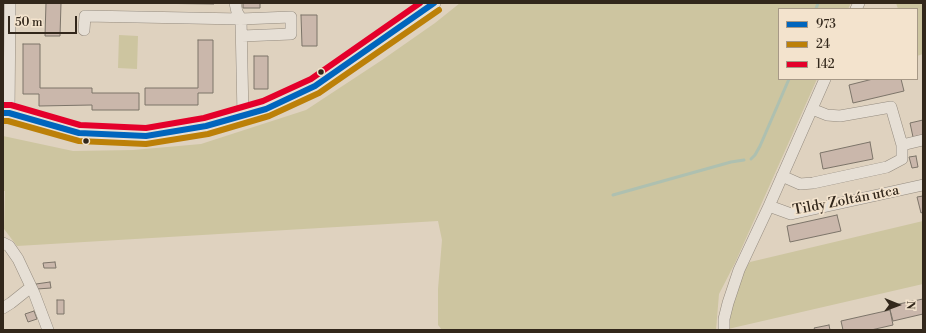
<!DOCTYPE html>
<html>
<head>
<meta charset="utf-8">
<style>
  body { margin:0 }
  #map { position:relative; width:926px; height:333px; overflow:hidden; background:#dfd2bf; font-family:"Libre Bodoni",serif }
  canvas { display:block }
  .frame { position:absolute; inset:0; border:4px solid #32271b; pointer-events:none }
  .legend { position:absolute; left:778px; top:8px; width:140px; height:72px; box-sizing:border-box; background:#f3e3cd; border:1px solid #a69886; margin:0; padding:5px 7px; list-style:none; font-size:12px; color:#32271b }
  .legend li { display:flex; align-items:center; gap:8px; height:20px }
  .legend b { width:20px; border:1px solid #a69886 }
  .north { position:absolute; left:878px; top:285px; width:40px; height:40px; -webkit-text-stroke:3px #f3e3cd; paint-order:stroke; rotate:91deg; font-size:11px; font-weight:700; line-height:16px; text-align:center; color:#32271b }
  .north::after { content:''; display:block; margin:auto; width:14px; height:18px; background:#32271b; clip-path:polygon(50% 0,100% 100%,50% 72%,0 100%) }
  .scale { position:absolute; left:8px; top:16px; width:69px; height:18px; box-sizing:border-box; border:2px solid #32271b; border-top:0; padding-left:5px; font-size:12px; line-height:14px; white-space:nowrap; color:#32271b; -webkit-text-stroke:3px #f3e3cd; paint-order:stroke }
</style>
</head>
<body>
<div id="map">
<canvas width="926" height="333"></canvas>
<div class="frame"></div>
<ul class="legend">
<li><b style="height:5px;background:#0065bd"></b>973</li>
<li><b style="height:5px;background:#bc8008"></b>24</li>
<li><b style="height:5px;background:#e4002b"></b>142</li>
</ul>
<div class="north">N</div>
<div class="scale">50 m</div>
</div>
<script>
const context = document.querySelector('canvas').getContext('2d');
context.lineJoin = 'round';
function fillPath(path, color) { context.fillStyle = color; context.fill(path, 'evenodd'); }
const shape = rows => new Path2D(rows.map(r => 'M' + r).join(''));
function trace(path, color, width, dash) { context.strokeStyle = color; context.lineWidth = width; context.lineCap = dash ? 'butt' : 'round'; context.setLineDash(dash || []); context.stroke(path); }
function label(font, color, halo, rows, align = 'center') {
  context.font = font + ' "Libre Bodoni",serif'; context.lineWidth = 3.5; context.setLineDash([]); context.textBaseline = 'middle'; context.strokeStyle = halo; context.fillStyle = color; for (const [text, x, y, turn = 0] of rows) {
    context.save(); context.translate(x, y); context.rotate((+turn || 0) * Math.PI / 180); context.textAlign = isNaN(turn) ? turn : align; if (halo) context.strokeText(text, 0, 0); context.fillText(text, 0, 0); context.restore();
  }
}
fillPath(shape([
  [460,3,851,3,848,9,779,9,779,79,817,79,735,263,719,294,716,330,442,330,438,325,438,289,442,240,438,221,17,246,4,229,5,191,3,191,3,136,73,151,133,150,201,144,306,110,382,60,435,23],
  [896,3,923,3,923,54,917,56,917,9,898,9],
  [119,35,138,36,137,69,118,68],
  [923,221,923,284,728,329,726,319,742,272,750,262]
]), '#cdc5a0');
trace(shape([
  [816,9,818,3],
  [751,159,755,155,760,146,789,79],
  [613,195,731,162,744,160]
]), '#aec0b0', 3);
const building = shape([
  [46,3,61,3,60,36,45,36,46,3],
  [139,3,214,3,214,4,139,3],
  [243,3,260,3,260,8,243,8,243,3],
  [301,15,317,15,317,46,302,46,301,15],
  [198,40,213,40,213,93,198,93,198,105,145,105,145,88,198,88,198,40],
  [23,44,40,44,40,88,92,88,92,93,139,93,139,110,92,110,92,105,39,106,39,94,23,94,23,44],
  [254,56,268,56,268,89,254,89,254,56],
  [873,79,901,79,904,91,853,103,849,85,873,79],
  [923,120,923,135,913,137,910,123,923,120],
  [870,142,873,159,823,169,820,153,870,142],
  [916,156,918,167,912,168,909,157,916,156],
  [923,196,923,212,921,213,917,197,923,196],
  [837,215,841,231,790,242,787,226,837,215],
  [55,262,56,268,44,268,43,263,55,262],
  [50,282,51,288,37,289,36,284,50,282],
  [923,299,923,314,893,321,889,306,923,299],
  [57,300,64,300,64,314,57,314,57,300],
  [890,310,893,325,871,330,843,330,841,321,890,310],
  [34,311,37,319,28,322,25,314,34,311],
  [829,325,830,330,815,330,814,328,829,325]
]);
fillPath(building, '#cab7ab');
trace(building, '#7c7469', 1);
const minor = shape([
  [235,3,237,12,241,19,291,17,291,34,242,36],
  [856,9,859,3],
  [84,30,85,16,241,19,243,116],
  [812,109,827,115,840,116,891,107,902,145,923,140],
  [9,113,10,3],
  [782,176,800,184,813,183,887,167,902,159,902,145],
  [769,206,791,214,923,185],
  [3,243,9,246,18,259,34,293,48,330],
  [3,308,11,303,31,287],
  [724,330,724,319,728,303,739,270,769,206,825,79]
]);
const tertiary = shape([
  [3,113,9,113,79,133,146,136,206,126,266,109,315,86,434,3]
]);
trace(minor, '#948b7f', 12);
trace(tertiary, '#948b7f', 14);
trace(minor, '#e6dfd5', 11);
trace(tertiary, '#e6dfd5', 13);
trace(shape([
  [3,113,9,113,79,133,146,136,206,126,266,109,315,86,434,3]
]), '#0065bd', 6);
trace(shape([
  [3,121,8,121,79,141,146,144,208,134,269,116,319,93,439,10]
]), '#bc8008', 6);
trace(shape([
  [3,105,11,105,80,125,146,128,204,118,263,101,311,79,420,3]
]), '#e4002b', 6);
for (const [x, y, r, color] of [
  [321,72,3.5,"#32271b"],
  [86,141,3.5,"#32271b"]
]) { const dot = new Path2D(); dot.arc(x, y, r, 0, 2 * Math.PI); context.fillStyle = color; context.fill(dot); trace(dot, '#f3e3cd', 1.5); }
label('14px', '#32271b', '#f3e3cd', [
  ["Tildy Zoltán utca",846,201,-11]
]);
</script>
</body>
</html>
